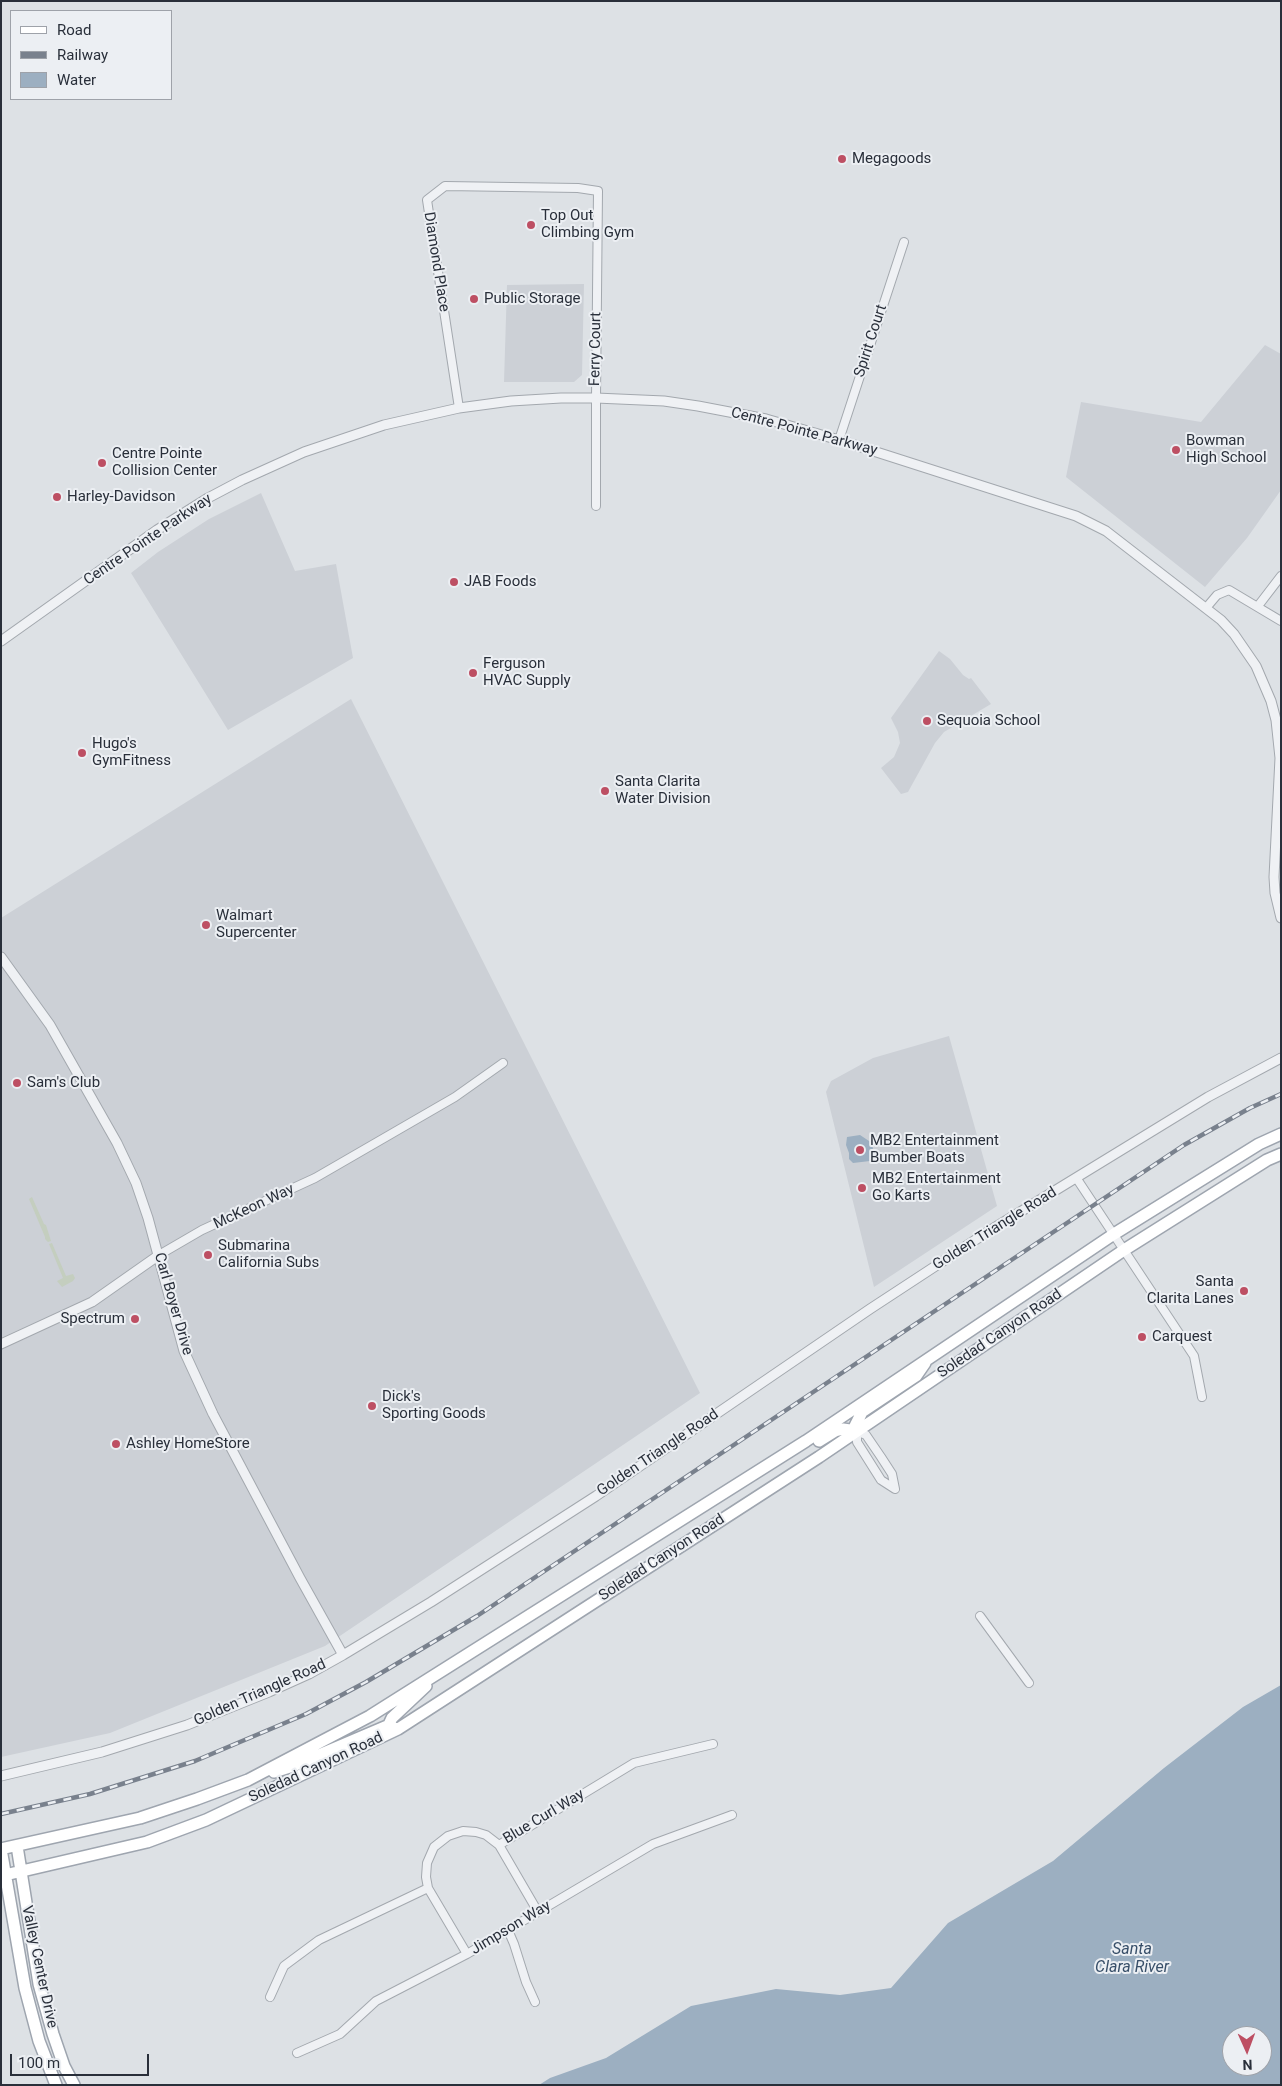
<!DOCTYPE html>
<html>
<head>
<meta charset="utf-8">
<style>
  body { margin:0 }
  #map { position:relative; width:1282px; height:2086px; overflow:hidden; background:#dde1e5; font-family:Roboto,sans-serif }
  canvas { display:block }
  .frame { position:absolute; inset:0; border:2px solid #292f3a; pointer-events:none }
  .legend { position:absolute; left:10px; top:10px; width:162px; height:90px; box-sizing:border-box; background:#eceff3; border:1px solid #9ea2a9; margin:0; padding:6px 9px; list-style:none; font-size:15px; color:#292f3a }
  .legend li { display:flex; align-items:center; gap:10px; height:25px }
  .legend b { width:25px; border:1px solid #9ea2a9 }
  .north { position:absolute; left:1222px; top:2026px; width:50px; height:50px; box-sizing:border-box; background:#eceff3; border:1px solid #9ea2a9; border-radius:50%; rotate:178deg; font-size:14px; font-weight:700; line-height:20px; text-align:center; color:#292f3a }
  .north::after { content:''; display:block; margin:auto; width:18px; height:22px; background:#bd4f63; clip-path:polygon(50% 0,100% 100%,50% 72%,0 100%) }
  .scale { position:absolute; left:10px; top:2054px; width:139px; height:22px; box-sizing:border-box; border:2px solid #292f3a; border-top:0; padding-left:6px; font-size:15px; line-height:18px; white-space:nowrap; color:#292f3a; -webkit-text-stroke:4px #eceff3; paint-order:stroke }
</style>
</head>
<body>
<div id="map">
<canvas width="1282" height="2086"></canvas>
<div class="frame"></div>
<ul class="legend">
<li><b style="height:6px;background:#fff"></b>Road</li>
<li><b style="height:6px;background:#79818d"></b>Railway</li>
<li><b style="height:14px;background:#9cafc1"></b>Water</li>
</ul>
<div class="north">N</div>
<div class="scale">100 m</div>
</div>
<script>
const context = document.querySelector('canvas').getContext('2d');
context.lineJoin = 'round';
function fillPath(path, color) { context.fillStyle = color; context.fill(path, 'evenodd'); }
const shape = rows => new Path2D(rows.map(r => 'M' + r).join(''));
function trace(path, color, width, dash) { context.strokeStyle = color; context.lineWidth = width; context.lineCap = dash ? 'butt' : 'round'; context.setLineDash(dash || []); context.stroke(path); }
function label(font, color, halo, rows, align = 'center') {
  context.font = font + ' Roboto,sans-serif'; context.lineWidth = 4; context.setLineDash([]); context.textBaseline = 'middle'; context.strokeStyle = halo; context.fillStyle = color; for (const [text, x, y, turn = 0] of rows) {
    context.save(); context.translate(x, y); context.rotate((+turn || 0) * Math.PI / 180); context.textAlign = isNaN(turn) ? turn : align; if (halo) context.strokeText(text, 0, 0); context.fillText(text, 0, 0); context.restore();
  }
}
fillPath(shape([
  [584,284,582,375,574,382,504,382,507,285],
  [1265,345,1281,354,1281,490,1247,538,1205,587,1066,477,1081,402,1201,422],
  [261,493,295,571,336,564,353,658,228,730,131,573,158,552,209,519],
  [939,651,950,659,963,675,969,679,971,678,991,704,944,732,935,743,908,792,901,794,881,768,894,757,900,743,898,732,891,718],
  [351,699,700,1393,325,1646,110,1733,1,1757,1,918],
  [949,1036,997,1206,874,1287,826,1092,831,1081,873,1058]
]), '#ccd0d6');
fillPath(shape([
  [32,1197,44,1224,46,1225,51,1241,48,1242,45,1239,45,1237,29,1199],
  [52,1243,66,1276,73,1274,75,1278,73,1281,62,1287,57,1281,63,1278,49,1244]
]), '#c4cebf');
fillPath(shape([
  [860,1135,872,1143,874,1156,870,1161,853,1163,849,1159,849,1153,846,1145,847,1137],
  [1281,1685,1281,2085,539,2085,550,2078,606,2058,691,2006,776,1989,840,1995,891,1988,948,1923,1053,1861,1164,1768,1243,1707],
  [1232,2036,1262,2036,1262,2066,1232,2066]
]), '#9cafc1');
const minor = shape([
  [459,408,427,200,445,186,578,188,598,191,596,398,596,506],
  [839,440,904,242],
  [1258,606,1281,576],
  [1206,608,1217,595,1229,590,1281,621],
  [1077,1179,1194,1356,1202,1397],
  [159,1255,202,1230,315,1178,455,1097,503,1063],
  [857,1431,866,1435,881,1457,892,1474,895,1489,881,1480,857,1442,857,1431],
  [980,1616,1029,1683],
  [499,1845,538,1912],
  [428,1888,467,1954],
  [508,1930,514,1944,526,1982,535,2002],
  [270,1997,284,1966,319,1940,428,1888,426,1877,427,1863,434,1847,448,1836,463,1831,476,1832,486,1835,499,1845,634,1763,713,1744],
  [297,2053,340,2034,376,2001,467,1954,653,1844,732,1815]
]);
const tertiary = shape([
  [1,641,157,530,208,498,242,480,304,452,384,425,459,408,511,401,561,398,596,398,664,401,698,406,766,419,839,440,1076,516,1106,531,1221,620,1234,634,1256,666,1271,701,1276,720,1280,758,1274,877,1275,893,1281,918],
  [1,957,50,1025,117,1143,136,1183,148,1218,184,1351,213,1414,300,1578,343,1655],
  [1,1344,92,1302,159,1255],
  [1,1776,102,1752,187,1725,269,1692,309,1674,343,1655,431,1602,596,1496,870,1309,989,1231,1208,1097,1281,1058]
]);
const primary = shape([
  [819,1441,835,1431,843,1429,857,1431,855,1426,862,1412,916,1376,925,1363],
  [386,1731,392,1718,426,1686],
  [274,1772,293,1766,387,1726,398,1729],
  [17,1846,39,1984,53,2034,64,2066,74,2085],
  [1,1849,140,1818,197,1799,248,1780,370,1716,806,1441,1114,1234,1259,1144,1281,1134],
  [1,1849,25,1988,39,2041,56,2085],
  [1,1876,147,1842,206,1820,398,1729,819,1457,1124,1250,1267,1160,1281,1154]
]);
trace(minor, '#a3a8ae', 10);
trace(tertiary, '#a3a8ae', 11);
trace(primary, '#9ea5af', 14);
trace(minor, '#eff1f4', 8);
trace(tertiary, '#eff1f4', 9);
trace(primary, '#fff', 11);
const rail = shape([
  [1,1814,90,1794,195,1761,306,1714,366,1682,477,1616,1184,1145,1250,1108,1281,1094]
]);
trace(rail, '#79818d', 4.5);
trace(rail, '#eceff3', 2.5, [8]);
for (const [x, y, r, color] of [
  [842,159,5,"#bd4f63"],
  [531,225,5,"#bd4f63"],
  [474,299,5,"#bd4f63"],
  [1176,450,5,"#bd4f63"],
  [102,463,5,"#bd4f63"],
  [57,497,5,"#bd4f63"],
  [454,582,5,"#bd4f63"],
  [473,673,5,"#bd4f63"],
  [927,721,5,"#bd4f63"],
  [82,753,5,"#bd4f63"],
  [605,791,5,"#bd4f63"],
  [206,925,5,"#bd4f63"],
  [17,1083,5,"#bd4f63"],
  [860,1150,5,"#bd4f63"],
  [862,1188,5,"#bd4f63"],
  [208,1255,5,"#bd4f63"],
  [1244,1291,5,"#bd4f63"],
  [135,1319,5,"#bd4f63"],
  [1142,1337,5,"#bd4f63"],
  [372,1406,5,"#bd4f63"],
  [116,1444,5,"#bd4f63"]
]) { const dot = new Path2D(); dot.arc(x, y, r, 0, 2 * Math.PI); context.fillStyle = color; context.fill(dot); trace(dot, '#eceff3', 2); }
label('15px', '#292f3a', '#eceff3', [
  ["Megagoods",852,159],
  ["Top Out",541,216],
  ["Climbing Gym",541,233],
  ["Public Storage",484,299],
  ["Bowman",1186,441],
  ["High School",1186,458],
  ["Centre Pointe",112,454],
  ["Collision Center",112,471],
  ["Harley-Davidson",67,497],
  ["JAB Foods",464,582],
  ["Ferguson",483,664],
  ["HVAC Supply",483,681],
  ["Sequoia School",937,721],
  ["Hugo's",92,744],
  ["GymFitness",92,761],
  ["Santa Clarita",615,782],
  ["Water Division",615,799],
  ["Walmart",216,916],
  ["Supercenter",216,933],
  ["Sam's Club",27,1083],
  ["MB2 Entertainment",870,1141],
  ["Bumber Boats",870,1158],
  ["MB2 Entertainment",872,1179],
  ["Go Karts",872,1196],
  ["Submarina",218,1246],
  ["California Subs",218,1263],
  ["Santa",1234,1282,"right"],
  ["Clarita Lanes",1234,1299,"right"],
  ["Spectrum",125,1319,"right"],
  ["Carquest",1152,1337],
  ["Dick's",382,1397],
  ["Sporting Goods",382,1414],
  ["Ashley HomeStore",126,1444]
], 'left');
label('15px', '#292f3a', '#eceff3', [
  ["Diamond Place",436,262,81],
  ["Spirit Court",871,341,-72],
  ["Ferry Court",596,349,-89],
  ["Centre Pointe Parkway",804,432,15],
  ["Centre Pointe Parkway",148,540,-34],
  ["McKeon Way",254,1207,-25],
  ["Golden Triangle Road",995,1229,-32],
  ["Carl Boyer Drive",173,1304,74],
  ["Soledad Canyon Road",1000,1334,-34],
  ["Golden Triangle Road",658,1453,-34],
  ["Soledad Canyon Road",662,1558,-33],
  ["Golden Triangle Road",260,1693,-24],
  ["Soledad Canyon Road",316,1768,-25],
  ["Blue Curl Way",544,1817,-31],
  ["Jimpson Way",511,1928,-31],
  ["Valley Center Drive",39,1967,78]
]);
label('italic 16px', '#384f69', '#eceff3', [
  ["Santa",1132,1950],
  ["Clara River",1132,1968]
]);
</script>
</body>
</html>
